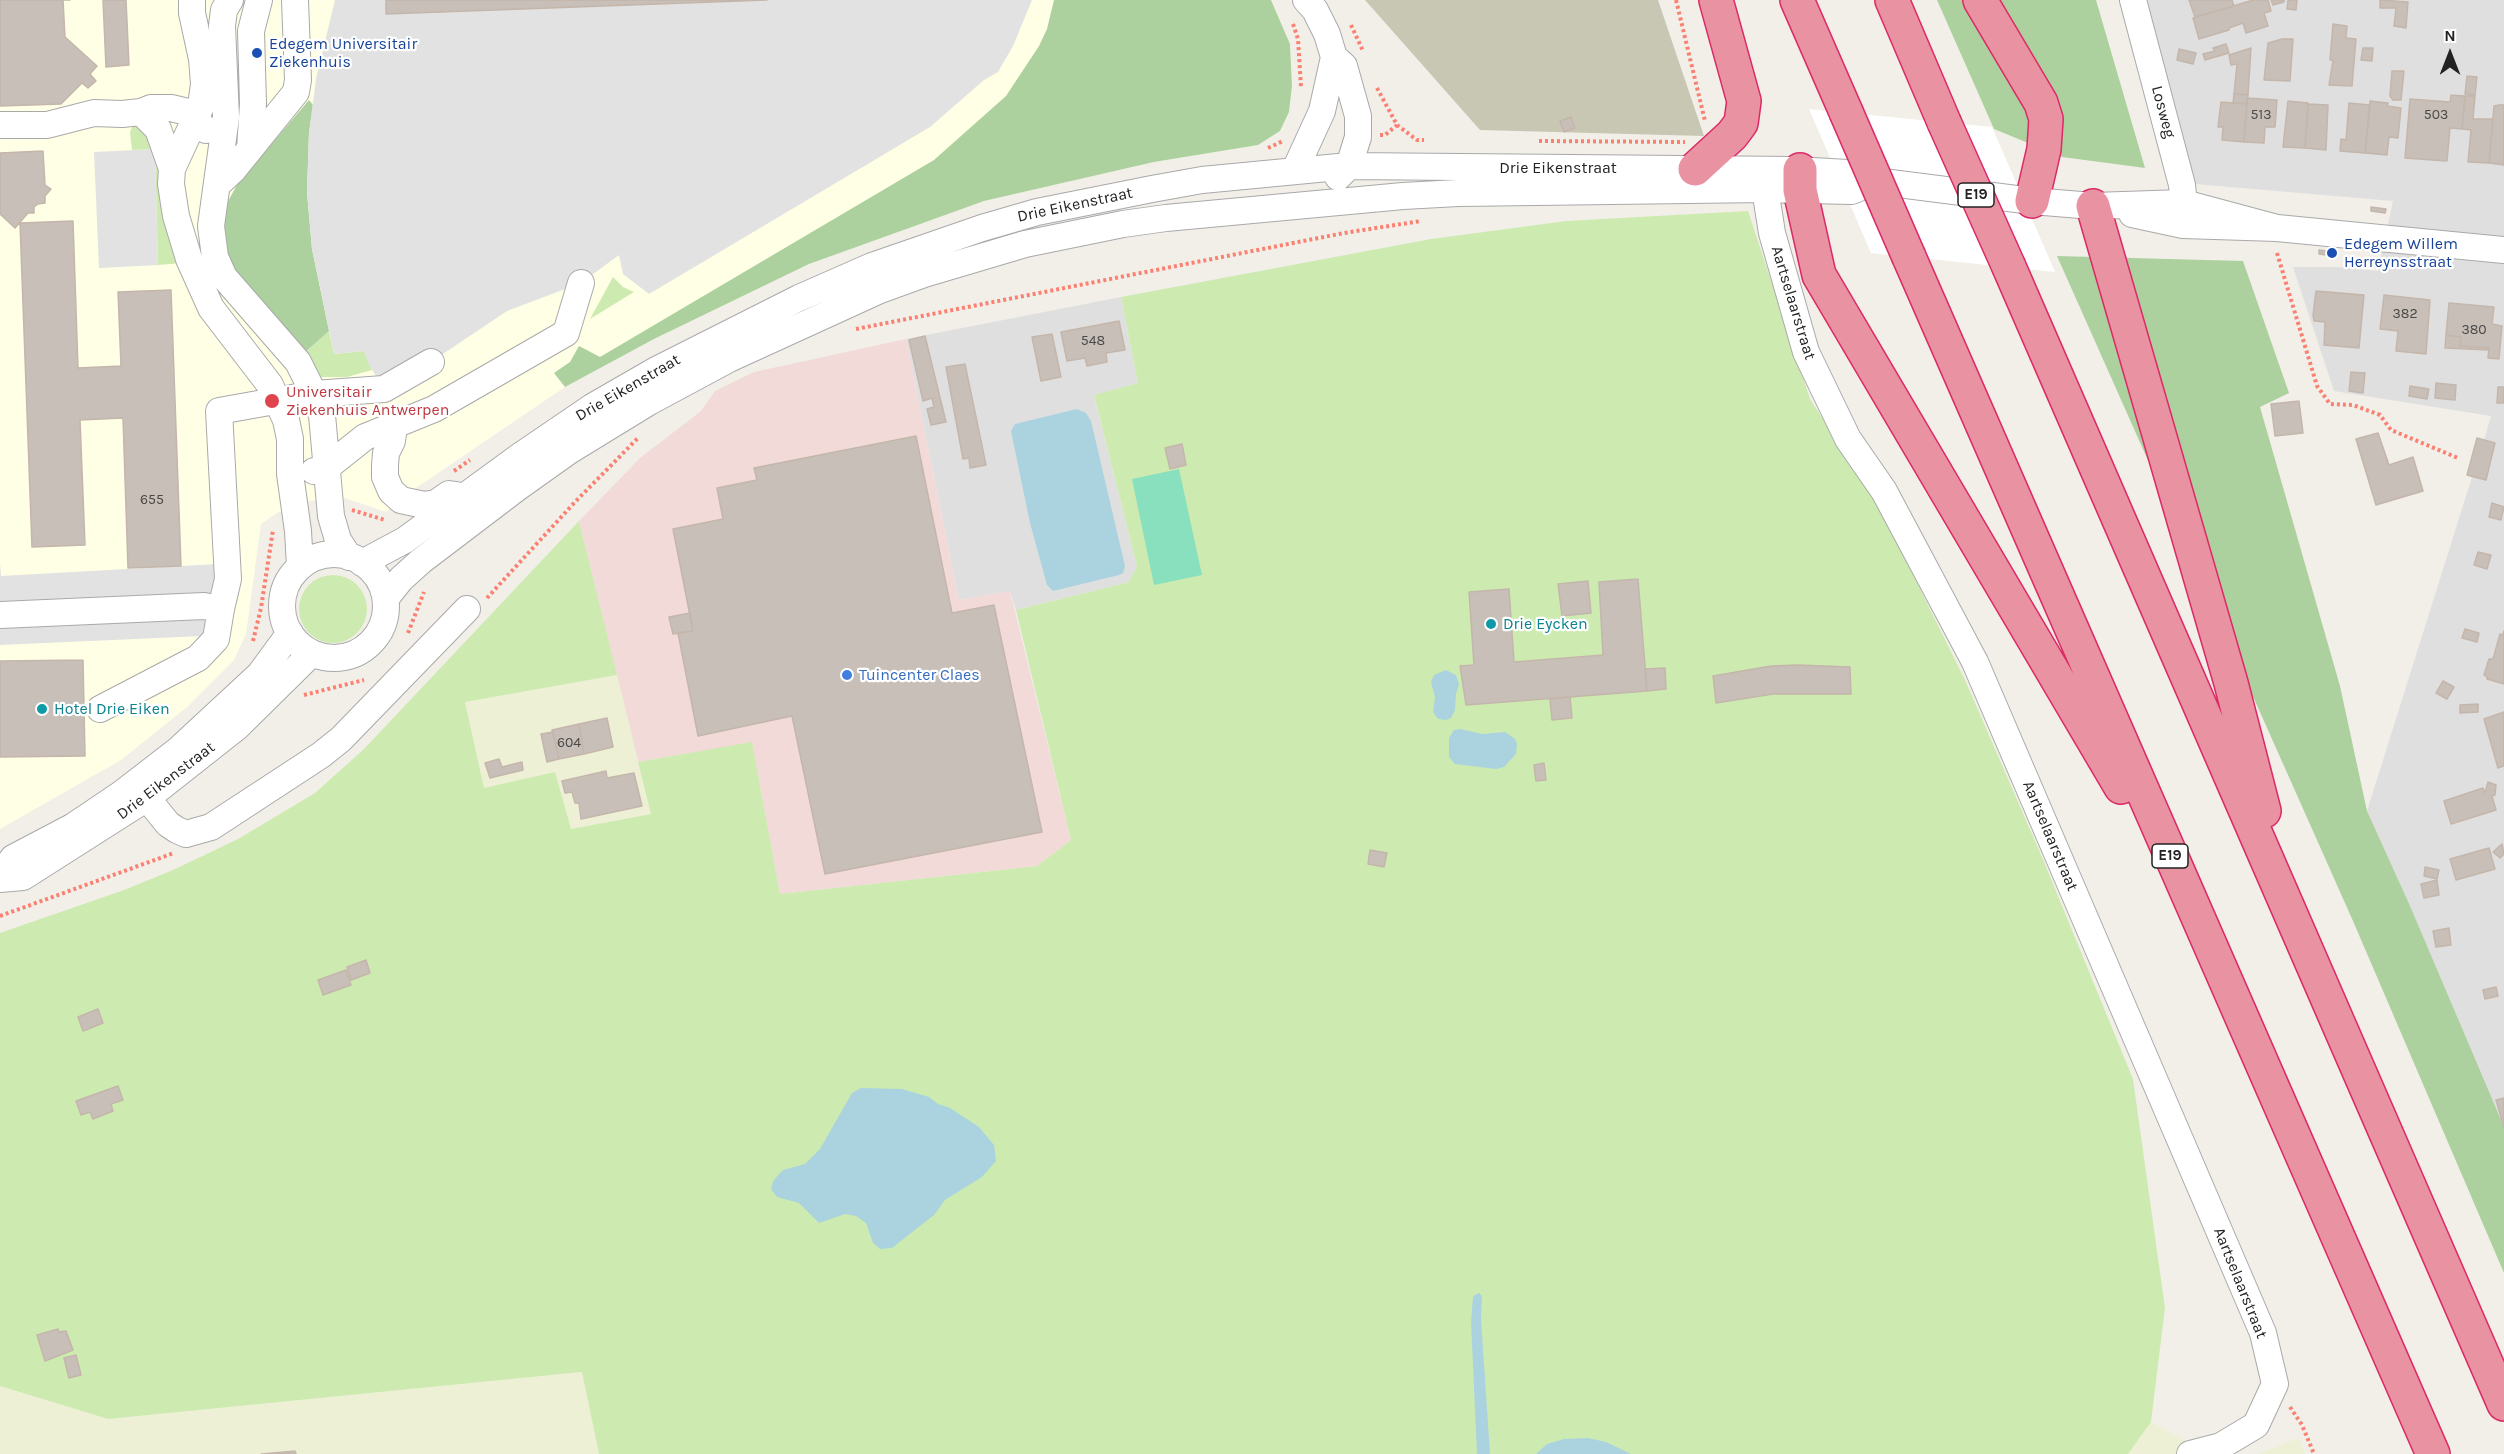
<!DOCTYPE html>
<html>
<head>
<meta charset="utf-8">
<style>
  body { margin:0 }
  #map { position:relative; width:2504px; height:1454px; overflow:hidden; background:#f2efe9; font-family:Karla,sans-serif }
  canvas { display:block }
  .north { position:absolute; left:2420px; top:24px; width:60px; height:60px; -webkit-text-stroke:4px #fff; paint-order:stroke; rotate:0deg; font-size:16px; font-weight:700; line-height:24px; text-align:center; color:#222 }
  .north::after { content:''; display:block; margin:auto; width:21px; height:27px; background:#222; clip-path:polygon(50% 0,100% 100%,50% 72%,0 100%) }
</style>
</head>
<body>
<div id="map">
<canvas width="2504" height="1454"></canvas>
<div class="north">N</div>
</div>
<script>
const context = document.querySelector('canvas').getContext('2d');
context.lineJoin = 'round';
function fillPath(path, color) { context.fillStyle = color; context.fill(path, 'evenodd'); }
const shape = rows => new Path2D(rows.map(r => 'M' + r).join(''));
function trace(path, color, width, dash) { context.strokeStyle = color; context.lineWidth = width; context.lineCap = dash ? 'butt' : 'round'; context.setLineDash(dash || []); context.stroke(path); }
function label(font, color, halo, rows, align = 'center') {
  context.font = font + ' Karla,sans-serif'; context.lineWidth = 4.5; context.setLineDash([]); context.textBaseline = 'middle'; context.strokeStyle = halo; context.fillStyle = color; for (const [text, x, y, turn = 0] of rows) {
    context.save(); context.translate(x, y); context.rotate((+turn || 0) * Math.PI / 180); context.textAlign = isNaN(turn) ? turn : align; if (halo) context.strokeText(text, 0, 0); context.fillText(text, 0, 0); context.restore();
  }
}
fillPath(shape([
  [2143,0,2504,0,2504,1130,2367,811,2472,477,2467,475,2477,438,2484,440,2491,416,2334,391,2293,267,2340,267,2378,271,2393,201,2195,184],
  [1121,297,1138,383,1094,396,1137,566,1129,582,1016,610,1010,591,959,600,906,339]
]), '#e0dfdf');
fillPath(shape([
  [906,339,959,600,1010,591,1071,840,1037,866,780,894,752,743,638,762,579,521,640,458,701,411,715,391,754,372]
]), '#f2dad9');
fillPath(shape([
  [0,0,1271,0,1290,44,1292,86,1289,112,1280,131,1258,145,1154,162,984,201,910,226,809,264,654,339,565,387,410,492,386,512,345,498,308,501,277,513,261,524,246,634,234,660,187,707,121,760,0,829]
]), '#ffffe5');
fillPath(shape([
  [1365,0,1658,0,1704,136,1480,130]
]), '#c7c7b4');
fillPath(shape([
  [617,675,651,814,571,829,484,788,465,702],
  [582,1372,599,1454,0,1454,0,1386,108,1419],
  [2151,1422,2211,1454,2128,1454],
  [2299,1438,2305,1454,2257,1454]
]), '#eef0d5');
fillPath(shape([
  [134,123,149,128,159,144,160,196,163,205,170,216,183,263,158,265,155,149,132,150,130,132],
  [1748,211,1810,399,1880,508,1965,680,2042,857,2133,1079,2165,1308,2151,1422,2128,1454,599,1454,582,1372,108,1419,0,1386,0,933,124,890,173,870,238,839,315,793,364,749,579,521,617,675,465,702,484,788,555,772,571,829,651,814,638,762,752,742,780,894,1037,866,1071,840,1016,610,1129,582,1137,566,1094,395,1138,383,1121,297,1431,239,1566,221],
  [613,277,623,287,634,292,590,319],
  [329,331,334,354,364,351,372,370,347,377,315,377,302,355],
  '299 609a34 34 0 1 1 68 0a34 34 0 1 1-68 0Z'
]), '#cdebb0');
fillPath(shape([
  [1054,0,1271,0,1290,44,1292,86,1289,112,1280,131,1258,145,1154,162,984,201,809,264,654,339,565,387,554,373,570,362,579,346,600,357,934,160,1006,96,1039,46,1047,29],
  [1937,0,2096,0,2145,168,2062,157,1994,129],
  [309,100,313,105,309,133,307,192,312,249,329,331,302,355,234,272,226,251,222,223,226,205,238,183],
  [2057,256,2243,261,2289,393,2260,407,2340,686,2367,811,2410,906,2504,1127,2504,1273,2353,921]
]), '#add19e');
fillPath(shape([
  [1179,469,1202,575,1154,585,1132,479]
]), '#88e0be');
fillPath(shape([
  [335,0,1032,0,1013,46,998,72,984,80,930,127,649,294,623,274,619,255,581,283,507,311,431,362,384,389,369,365,364,351,334,354,312,249,307,192,309,133,316,79],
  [155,149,158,265,99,268,94,152],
  [0,563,1,576,236,563,225,635,0,645]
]), '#e2e2e2');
fillPath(shape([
  [1077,409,1086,413,1091,421,1125,566,1123,573,1119,575,1053,591,1047,585,1030,523,1011,431,1015,424],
  [1446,670,1456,675,1459,684,1456,694,1455,710,1451,718,1446,720,1438,719,1433,712,1435,697,1431,682,1434,675],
  [1460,729,1482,734,1505,732,1515,739,1517,744,1516,754,1504,767,1496,769,1455,764,1449,757,1449,738,1454,730],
  [861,1088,902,1089,929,1097,938,1104,950,1108,979,1127,994,1145,996,1161,982,1177,945,1200,934,1215,892,1248,880,1249,873,1243,866,1223,856,1216,845,1214,819,1223,799,1203,777,1197,771,1189,773,1181,783,1170,805,1164,820,1149,852,1093],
  [1479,1293,1482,1296,1481,1319,1490,1454,1477,1454,1471,1322,1473,1296],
  [1588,1438,1606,1442,1631,1454,1536,1454,1547,1444,1564,1439]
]), '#aad3df');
fillPath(shape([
  [1809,109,1992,127,2055,272,1871,253]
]), '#fff');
const building = shape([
  [0,0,70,0,63,0,65,37,97,66,90,74,96,81,88,88,82,83,61,104,0,106,0,0],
  [103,0,126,0,129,65,106,67,103,0],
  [386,0,767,0,386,14,386,0],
  [2189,0,2232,0,2234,6,2195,17,2189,0],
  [2253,0,2268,0,2271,11,2264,13,2268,26,2246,33,2243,23,2229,28,2229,30,2199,39,2193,18,2253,0],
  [2271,0,2284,0,2284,2,2273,5,2271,0],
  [2288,0,2297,0,2296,10,2287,9,2288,0],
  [2380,0,2408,2,2406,28,2394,26,2396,8,2380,8,2380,0],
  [2333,24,2347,26,2346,38,2356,39,2352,86,2329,85,2333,60,2330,60,2333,24],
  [2282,39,2293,39,2290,81,2264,80,2268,43,2282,39],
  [2226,44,2229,53,2205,60,2203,54,2215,51,2213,48,2226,44],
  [2251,48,2248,95,2234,94,2237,64,2231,65,2229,55,2251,48],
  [2363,48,2373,48,2372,61,2361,60,2363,48],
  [2179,49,2196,53,2193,64,2177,60,2179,49],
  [2392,71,2404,71,2401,100,2393,100,2390,96,2392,71],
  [2467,76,2477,77,2475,95,2465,94,2467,76],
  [2234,94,2248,95,2247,104,2233,103,2234,94],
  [2451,95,2465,96,2462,129,2450,128,2447,161,2405,158,2410,99,2450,102,2451,95],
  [2465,96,2475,96,2473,119,2493,119,2489,163,2468,162,2471,130,2462,129,2465,96],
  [2247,98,2277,100,2275,127,2265,127,2264,143,2244,142,2247,98],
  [2288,101,2308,103,2305,148,2283,147,2288,101],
  [2370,101,2388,103,2387,106,2401,108,2398,138,2389,137,2387,155,2365,153,2370,101],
  [2221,102,2247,104,2244,142,2222,140,2223,127,2218,127,2221,102],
  [2349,103,2370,105,2365,153,2340,151,2341,139,2346,140,2349,103],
  [2308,104,2328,105,2326,150,2305,148,2308,104],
  [2499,105,2504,105,2504,165,2489,163,2494,106,2499,105],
  [1571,117,1575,128,1564,132,1560,121,1571,117],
  [43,151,45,185,51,189,45,196,45,203,38,204,34,207,34,213,28,213,15,228,0,214,0,153,43,151],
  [2371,207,2386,209,2385,213,2371,211,2371,207],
  [73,221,78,368,121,366,118,292,171,290,181,566,128,568,123,418,80,420,85,545,32,547,20,223,73,221],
  [2319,250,2334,252,2334,256,2319,254,2319,250],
  [2316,291,2364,295,2359,348,2324,345,2325,322,2314,321,2313,315,2316,291],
  [2384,295,2430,300,2426,354,2396,351,2398,331,2380,329,2384,295],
  [2449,303,2494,307,2492,324,2502,326,2499,359,2488,358,2489,348,2460,346,2461,337,2446,335,2449,303],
  [1119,321,1125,350,1106,353,1107,362,1087,366,1085,358,1067,361,1061,332,1119,321],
  [1052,334,1061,377,1041,381,1032,337,1052,334],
  [2446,335,2461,337,2460,346,2489,348,2489,350,2445,348,2446,335],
  [925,336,946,422,931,425,927,409,934,407,932,398,923,401,909,340,925,336],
  [965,364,986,465,970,468,969,458,963,459,946,367,965,364],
  [2351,372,2365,373,2363,393,2349,391,2351,372],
  [2436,383,2456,385,2455,400,2435,398,2436,383],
  [2410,386,2429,389,2427,399,2409,396,2410,386],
  [2498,387,2504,387,2504,403,2497,403,2498,387],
  [2299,401,2303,433,2275,436,2271,404,2299,401],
  [2378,433,2389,465,2413,457,2423,491,2376,505,2356,439,2378,433],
  [916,436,952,613,994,605,1042,832,825,874,792,716,698,736,678,633,693,631,673,529,723,519,717,488,757,480,754,468,916,436],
  [2477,438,2495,443,2486,480,2467,475,2477,438],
  [1182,444,1186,465,1170,469,1165,448,1182,444],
  [2492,503,2504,507,2501,520,2489,517,2492,503],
  [2478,552,2491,555,2487,569,2474,565,2478,552],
  [1638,579,1647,691,1466,705,1460,666,1474,665,1469,592,1509,589,1514,662,1603,655,1599,582,1638,579],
  [1588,581,1591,613,1562,616,1558,584,1588,581],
  [690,613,693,631,673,634,669,617,690,613],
  [2465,629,2479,633,2477,642,2462,638,2465,629],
  [2504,631,2504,684,2487,679,2487,677,2484,675,2489,659,2493,659,2500,634,2503,635,2504,631],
  [83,660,85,756,0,757,0,661,83,660],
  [1798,665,1850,667,1851,694,1773,694,1716,703,1713,676,1771,666,1798,665],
  [1665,668,1666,689,1647,691,1645,669,1665,668],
  [2443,681,2454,687,2447,699,2436,693,2443,681],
  [1570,697,1572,718,1552,720,1550,699,1570,697],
  [2478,704,2478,712,2460,713,2460,705,2478,704],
  [2504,712,2504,766,2498,768,2484,719,2504,712],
  [607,718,613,747,584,754,579,724,607,718],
  [579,724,584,754,559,759,552,730,579,724],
  [553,732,559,759,547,762,541,734,553,732],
  [499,759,502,767,522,762,523,770,490,778,485,763,499,759],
  [1544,763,1546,780,1536,781,1534,765,1544,763],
  [606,771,607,778,634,773,642,806,581,819,579,803,575,803,572,792,565,793,562,781,606,771],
  [2488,782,2496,785,2495,795,2492,796,2496,810,2451,824,2444,801,2483,788,2485,793,2488,782],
  [2502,844,2504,854,2500,858,2493,852,2502,844],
  [2489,848,2495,869,2456,880,2450,859,2489,848],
  [1370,850,1387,853,1384,867,1368,864,1370,850],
  [2425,867,2439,870,2437,879,2424,876,2425,867],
  [2437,880,2439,895,2424,898,2421,884,2437,880],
  [2449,928,2451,945,2436,947,2433,931,2449,928],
  [366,960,370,973,351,980,347,967,366,960],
  [346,970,351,985,323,995,318,980,346,970],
  [2496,987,2498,996,2485,999,2483,990,2496,987],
  [98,1009,103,1023,83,1031,78,1017,98,1009],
  [118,1086,123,1100,111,1104,113,1111,93,1119,90,1112,81,1115,76,1101,118,1086],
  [2504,1098,2504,1127,2496,1100,2504,1098],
  [58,1329,59,1332,66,1331,73,1350,45,1361,37,1335,58,1329],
  [76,1355,81,1375,69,1378,64,1358,76,1355],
  [295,1451,296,1454,261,1454,295,1451]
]);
fillPath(building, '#c7bfb8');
trace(building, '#c4b6ab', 1.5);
const minor = shape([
  [192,0,192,13,202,59,204,84,201,106,172,169,171,184,176,216,189,259,211,308,270,385,286,420,290,439,290,474,298,531,300,566],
  [230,0,224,10,222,26,226,117,211,226,215,257,224,277,298,362,314,394,322,415,331,516,338,540,349,557],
  [2133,0,2182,185,2184,203,2183,218],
  [1334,57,1344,66,1358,116,1358,137,1349,166,1338,177],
  [141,112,158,129,172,169],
  [0,125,47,125,94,113,122,114,141,112,151,108,171,108,188,112,206,130],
  [250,149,253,104,251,31,259,0],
  [1295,170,1322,111,1334,57,1327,34,1315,10,1306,0],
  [217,185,233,170,296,92,298,80,295,0],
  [1765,189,1772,233,1806,352,1848,439,1884,491,1975,662,2263,1333,2275,1384,2256,1425,2221,1446,2190,1454],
  [2132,214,2183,225,2277,228,2504,250],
  [394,426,392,441,386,453,385,465,385,477,391,491,401,500,424,505,436,503,449,494,456,495],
  [314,471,326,468,365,437,434,409,566,333,581,283],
  '282 606a52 52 0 1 1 104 0a52 52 0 1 1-104 0Z',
  [362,563,405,540,520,456,592,407,658,369,799,298,872,266,982,228,1037,212,1152,189,1202,180,1349,166,1794,170,1848,173,1875,181,2032,201,2093,206,2184,203,2277,228],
  [386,598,401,579,421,561,517,488,569,451,649,402,729,359,880,290,924,274,1025,244,1123,224,1166,218,1403,196,1458,193,1765,189,1852,191,1875,181],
  [0,615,204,606,221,609,228,579,219,411,314,394,384,389,431,362],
  [100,709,198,658,216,639,221,609],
  [147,798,168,824,177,830,186,834,211,827,321,755,341,739,467,609],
  [0,876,13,858,72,827,121,794,178,750,260,674,290,633],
  [0,879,23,877,147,798,237,727,312,653]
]);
const highway = shape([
  [1797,0,1846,112],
  [1892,0,1944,122],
  [1980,0,2041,103,2046,119,2044,149,2032,201],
  [1695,169,1732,135,1741,123,1744,101,1716,0],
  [1800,170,1800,190,1819,275,2121,787],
  [2093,206,2231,683,2264,811],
  [1909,257,2433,1454],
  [2009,267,2504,1404]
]);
trace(minor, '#a9a9a9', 28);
trace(highway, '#dc2a67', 36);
trace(shape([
  [1676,0,1705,121],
  [1293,24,1298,39,1301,87],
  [1351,25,1363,51],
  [1377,88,1397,125,1417,140,1424,140],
  [1380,135,1385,135,1397,125],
  [1539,141,1685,142],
  [1268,148,1283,141],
  [2277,253,2317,386,2330,404,2353,405,2380,415,2391,430,2458,458],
  [856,329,1344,233,1421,221],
  [454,471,470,460],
  [352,510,385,520],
  [487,598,575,502,638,438],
  [408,633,424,592],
  [253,641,261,608,273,530],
  [304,695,364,680],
  [0,916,174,853],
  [2290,1407,2302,1425,2314,1454]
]), '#fa8072', 4, [3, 3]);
trace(minor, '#fff', 26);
trace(highway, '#e892a2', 33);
const highwayBridge = shape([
  [1846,112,1909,257],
  [1944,122,2009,267]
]);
trace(highwayBridge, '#dc2a67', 36, []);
trace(highwayBridge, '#e892a2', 33);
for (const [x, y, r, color] of [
  [257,53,6,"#1a4fb4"],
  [2332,253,6,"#1a4fb4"],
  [272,401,8,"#e0444e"],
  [1491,624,6,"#0f9aa8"],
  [847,675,6,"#3f7fe0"],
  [42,709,6,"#0f9aa8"]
]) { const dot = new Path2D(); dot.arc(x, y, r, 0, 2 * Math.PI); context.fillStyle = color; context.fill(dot); trace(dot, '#fff', 2); }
label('14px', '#4b4948', null, [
  ["513",2261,115],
  ["503",2436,115],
  ["382",2405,314],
  ["380",2474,330],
  ["548",1093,341],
  ["655",152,500],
  ["604",569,743]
]);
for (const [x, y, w] of [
  [1976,195,36],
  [2170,856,36]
]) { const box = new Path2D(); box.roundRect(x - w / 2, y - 12, w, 24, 4.5); context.fillStyle = '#fff'; context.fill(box); trace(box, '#222', 1.5); }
label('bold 15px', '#222', null, [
  ["E19",1976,195],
  ["E19",2170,856]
]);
label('16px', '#164399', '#fff', [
  ["Edegem Universitair",269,44],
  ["Ziekenhuis",269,62],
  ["Edegem Willem",2344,244],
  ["Herreynsstraat",2344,262]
], 'left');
label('16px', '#222', '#fff', [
  ["Losweg",2163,112,75],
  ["Drie Eikenstraat",1558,168],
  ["Drie Eikenstraat",1075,205,-12],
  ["Aartselaarstraat",1793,303,73],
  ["Drie Eikenstraat",628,388,-30],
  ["Drie Eikenstraat",166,781,-37],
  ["Aartselaarstraat",2050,836,67],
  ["Aartselaarstraat",2240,1283,68]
]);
label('16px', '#be3a42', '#fff', [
  ["Universitair",286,392],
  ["Ziekenhuis Antwerpen",286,410]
], 'left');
label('16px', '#0d838f', '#fff', [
  ["Drie Eycken",1503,624],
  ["Hotel Drie Eiken",54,709]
], 'left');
label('16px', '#366cbe', '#fff', [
  ["Tuincenter Claes",859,675]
], 'left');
</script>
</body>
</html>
